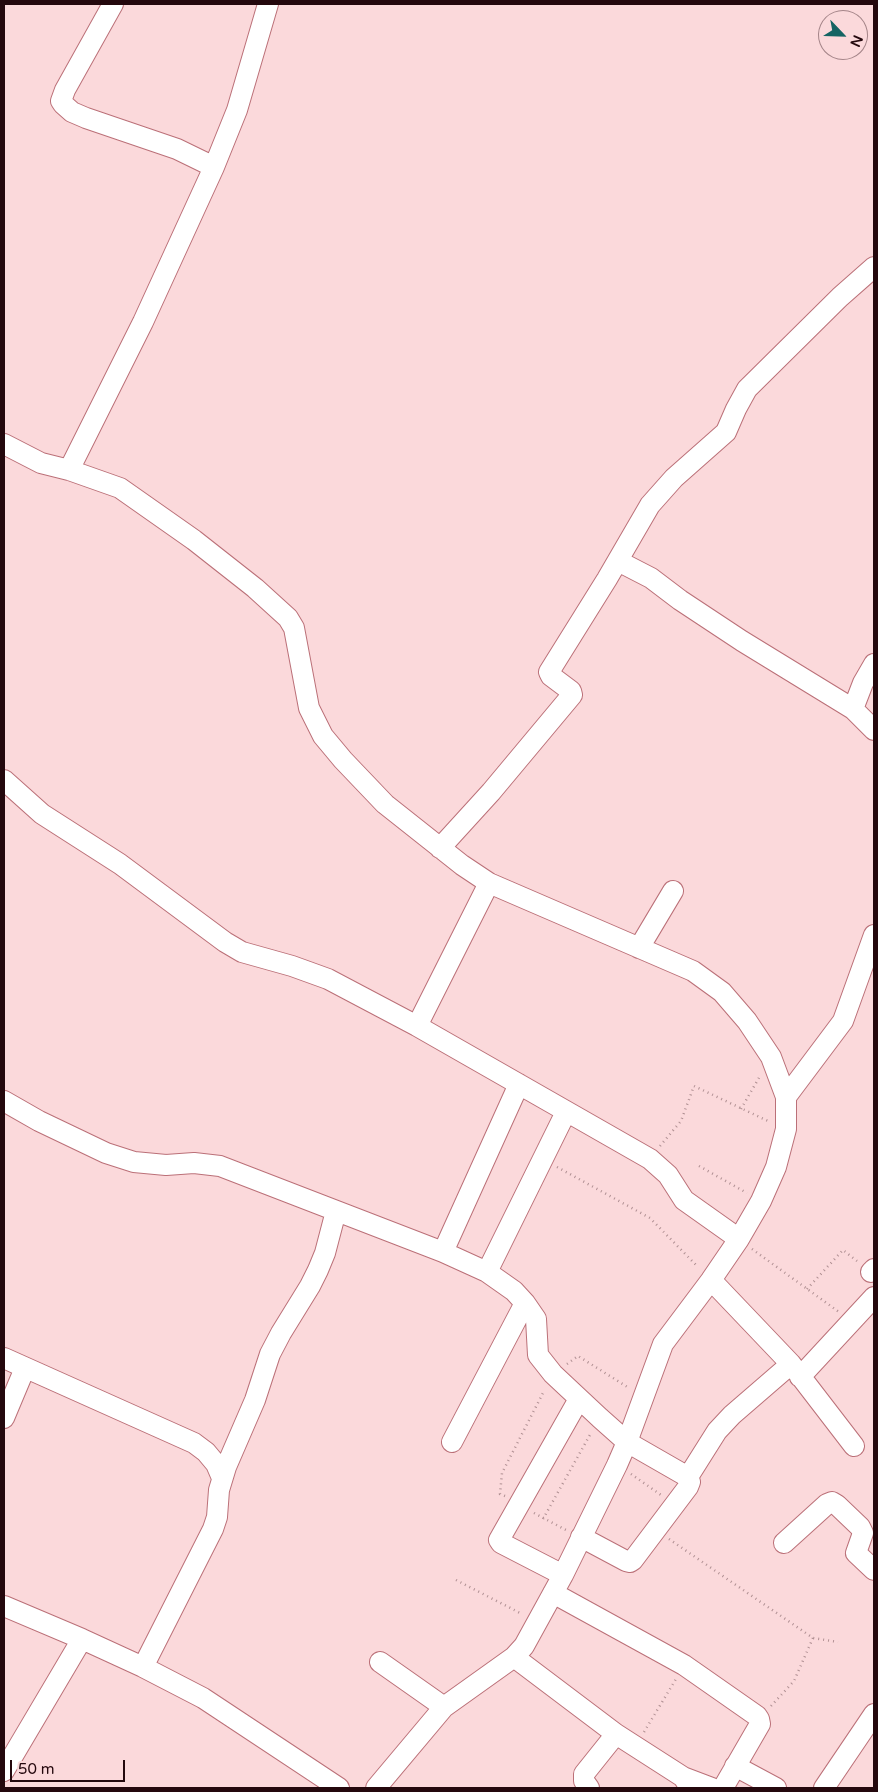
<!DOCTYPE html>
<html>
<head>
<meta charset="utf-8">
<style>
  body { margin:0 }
  #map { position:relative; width:878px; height:1792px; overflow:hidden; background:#fbd9db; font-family:"Varela Round",sans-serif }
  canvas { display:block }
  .frame { position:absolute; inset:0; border:5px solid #24080d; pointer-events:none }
  .north { position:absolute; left:818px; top:10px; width:50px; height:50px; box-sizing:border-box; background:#fbd9db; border:1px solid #a58589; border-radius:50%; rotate:114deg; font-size:14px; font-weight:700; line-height:20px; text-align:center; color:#24080d }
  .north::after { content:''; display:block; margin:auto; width:18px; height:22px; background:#156463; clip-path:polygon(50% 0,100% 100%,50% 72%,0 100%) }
  .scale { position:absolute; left:10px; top:1760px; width:115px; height:22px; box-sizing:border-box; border:2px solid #24080d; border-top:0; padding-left:6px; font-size:15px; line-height:18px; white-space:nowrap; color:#24080d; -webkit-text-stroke:4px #fbd9db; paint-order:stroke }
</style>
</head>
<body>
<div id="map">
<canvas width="878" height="1792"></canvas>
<div class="frame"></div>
<div class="north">N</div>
<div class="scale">50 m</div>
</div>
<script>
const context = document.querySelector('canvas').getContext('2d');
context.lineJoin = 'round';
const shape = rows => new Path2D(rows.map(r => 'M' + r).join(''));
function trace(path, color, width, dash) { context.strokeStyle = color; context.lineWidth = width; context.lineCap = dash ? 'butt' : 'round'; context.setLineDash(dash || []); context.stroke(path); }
const minor = shape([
  [214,167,237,110,268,4],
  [4,444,41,463,69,470,120,488,194,540,255,588,288,618,294,628,309,708,323,736,343,760,385,804,462,865,489,883,693,971,722,992,747,1021,771,1057,786,1097,786,1129,776,1167,761,1201,739,1239,711,1280,663,1344,627,1442,617,1465,563,1575,524,1646,514,1657,444,1707,376,1788],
  [69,470,143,322,214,167,177,149,86,118,72,112,63,104,61,101,65,90,113,4],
  [618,561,651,578,680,600,742,641,853,709],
  [874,664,863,683,853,709,874,730],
  [4,780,42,814,120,864,225,942,242,952,292,966,328,979,417,1026,650,1159,668,1175,684,1200,739,1239],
  [440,848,491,792,572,695,571,691,551,676,549,672,607,579,650,505,674,478,726,432,736,409,747,389,840,297,874,267],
  [639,948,673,891],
  [417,1026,489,883],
  [786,1097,843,1021,874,935],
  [4,1101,39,1121,106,1153,134,1162,166,1165,194,1163,220,1166,443,1252,487,1272,514,1291,525,1303,536,1319,538,1355,553,1374,600,1418,627,1442,688,1477],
  [443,1252,519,1084],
  [487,1272,566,1112],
  [871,1272,874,1269],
  [711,1280,791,1364,854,1446],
  [4,1358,194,1443,206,1452,216,1464,222,1478],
  [800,1377,874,1297],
  [4,1418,25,1368],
  [452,1442,525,1303],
  [581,1537,626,1561,630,1562,633,1560,688,1487,690,1482,688,1477,717,1431,732,1415,791,1364],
  [784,1543,827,1504,832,1502,837,1505,860,1527,863,1533,856,1553,874,1570],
  [563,1575,501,1543,499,1540,579,1399],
  [553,1593,684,1665,757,1716,759,1719,760,1724,723,1788],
  [4,1606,82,1639,143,1667,203,1698,339,1788],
  [514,1657,616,1734,683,1777,690,1788],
  [380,1662,444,1707],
  [143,1667,213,1529,217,1517,219,1490,226,1467,255,1400,270,1354,281,1333,310,1286,318,1270,325,1253,336,1211],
  [735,1766,776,1788],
  [4,1771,82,1639],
  [683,1777,712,1788],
  [589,1788,584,1781,584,1774,616,1734],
  [824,1788,874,1714]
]);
trace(minor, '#bb7078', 22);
trace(shape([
  [741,1109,760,1076],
  [660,1146,681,1121,694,1086,768,1121],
  [699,1166,747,1193],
  [557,1167,650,1218,698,1267],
  [752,1249,839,1312],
  [807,1289,843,1250,857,1261],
  [567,1364,578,1356,629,1388],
  [631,1474,661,1495],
  [505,1496,500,1494,502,1473,544,1391],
  [534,1513,566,1530],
  [543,1519,591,1433],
  [669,1539,813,1638,838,1642],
  [456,1580,522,1614],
  [771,1706,794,1681,813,1638],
  [644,1732,676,1679]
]), '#b09093', 2.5, [1, 4]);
trace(minor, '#fff', 20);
</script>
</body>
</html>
